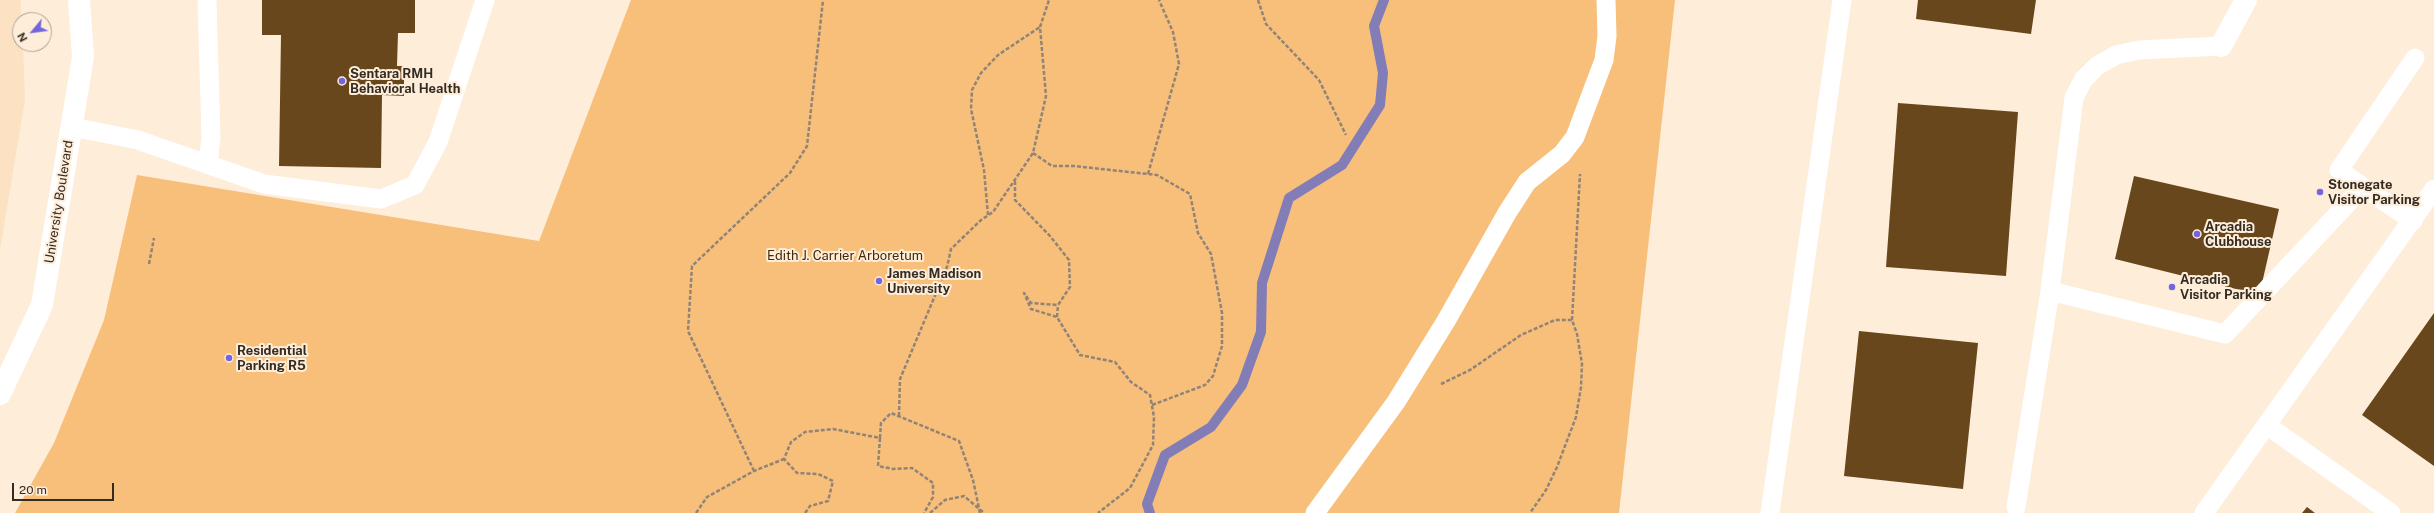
<!DOCTYPE html>
<html>
<head>
<meta charset="utf-8">
<style>
  body { margin:0 }
  #map { position:relative; width:2434px; height:513px; overflow:hidden; background:#feedd9; font-family:"Public Sans",sans-serif }
  canvas { display:block }
  .north { position:absolute; left:12px; top:12px; width:40px; height:40px; box-sizing:border-box; background:#feedd9; border:1px solid #ada090; border-radius:50%; rotate:241deg; font-size:11px; font-weight:700; line-height:16px; text-align:center; color:#342c23 }
  .north::after { content:''; display:block; margin:auto; width:14px; height:18px; background:#7365e0; clip-path:polygon(50% 0,100% 100%,50% 72%,0 100%) }
  .scale { position:absolute; left:12px; top:483px; width:102px; height:18px; box-sizing:border-box; border:2px solid #342c23; border-top:0; padding-left:5px; font-size:12px; line-height:14px; white-space:nowrap; color:#342c23; -webkit-text-stroke:3px #feedd9; paint-order:stroke }
</style>
</head>
<body>
<div id="map">
<canvas width="2434" height="513"></canvas>
<div class="north">N</div>
<div class="scale">20 m</div>
</div>
<script>
const context = document.querySelector('canvas').getContext('2d');
context.lineJoin = 'round';
function fillPath(path, color) { context.fillStyle = color; context.fill(path, 'evenodd'); }
const shape = rows => new Path2D(rows.map(r => 'M' + r).join(''));
function trace(path, color, width, dash) { context.strokeStyle = color; context.lineWidth = width; context.lineCap = dash ? 'butt' : 'round'; context.setLineDash(dash || []); context.stroke(path); }
function label(font, color, halo, rows, align = 'center') {
  context.font = font + ' "Public Sans",sans-serif'; context.lineWidth = 4; context.setLineDash([]); context.textBaseline = 'middle'; context.strokeStyle = halo; context.fillStyle = color; for (const [text, x, y, turn = 0] of rows) {
    context.save(); context.translate(x, y); context.rotate((+turn || 0) * Math.PI / 180); context.textAlign = isNaN(turn) ? turn : align; if (halo) context.strokeText(text, 0, 0); context.fillText(text, 0, 0); context.restore();
  }
}
fillPath(shape([
  [0,0,21,0,20,44,23,44,25,100,0,250]
]), '#fce2c3');
fillPath(shape([
  [631,0,1675,0,1619,513,15,513,54,443,104,320,137,175,539,241]
]), '#f8bf7b');
trace(shape([
  [1150,513,1147,504,1165,455,1211,427,1242,385,1261,332,1262,283,1289,198,1342,165,1380,105,1383,73,1374,26,1384,0]
]), '#827db7', 10);
fillPath(shape([
  [262,0,415,0,415,33,398,33,397,66,404,66,404,96,382,95,381,168,279,166,281,35,262,35],
  [1918,0,2036,0,2031,34,1916,19],
  [1898,103,2018,112,2006,276,1886,267],
  [2134,176,2279,209,2260,292,2236,289,2115,259],
  [2434,313,2434,466,2362,415],
  [1859,331,1978,343,1963,489,1844,476],
  [2307,507,2315,513,2302,513]
]), '#68471c');
trace(shape([
  [1258,0,1266,24,1319,80,1346,135],
  [1033,153,1052,166,1074,166,1157,175,1190,194,1198,233,1211,254,1222,313,1222,346,1213,376,1205,385,1152,405],
  [1148,174,1179,64,1173,32,1159,0],
  [1015,181,1015,200,1050,236,1069,260,1070,287,1058,305,1031,303,1024,293,1031,309,1057,317,1080,355,1115,362,1131,382,1150,395,1154,417,1153,445,1130,488,1098,513],
  [988,215,984,170,971,109,972,90,981,73,998,55,1040,27],
  [149,264,154,238],
  [1057,317,1058,305],
  [1572,320,1580,174],
  [1441,384,1470,370,1521,335,1555,320,1572,320,1577,334,1582,364,1581,387,1576,417,1557,467,1546,490,1530,513],
  [899,416,900,379,947,267,951,249,981,220,993,212,1033,153,1046,96,1040,27,1049,0],
  [880,438,878,466,893,469,912,468,933,483,933,497,924,513],
  [754,471,688,331,692,266,790,173,807,146,823,0],
  [696,513,707,497,754,471,784,459],
  [805,513,810,506,828,501,833,481,818,474,797,473,784,459,791,442,805,432,833,429,880,438,881,423,891,413,959,441,973,480,980,513],
  [930,513,945,500,964,496,984,513]
]), '#918476', 2.5, [4, 2]);
trace(shape([
  [207,0,211,138,208,163],
  [72,127,138,140,264,184,381,199,415,185,438,142,485,0],
  [2363,187,2413,221],
  [2050,291,2225,334,2363,187,2339,170,2415,58],
  [2268,426,2391,513],
  [2016,507,2050,291,2074,98,2083,80,2097,66,2116,55,2139,50,2221,46],
  [1315,513,1396,402,1446,321,1507,213,1527,182,1562,154,1575,137,1604,60,1607,36,1606,0],
  [1770,513,1842,0],
  [2204,513,2434,189]
]), '#fff', 19);
trace(shape([
  [2221,46,2246,0]
]), '#fff', 22);
trace(shape([
  [0,394,42,305,83,57,79,0]
]), '#fff', 22);
for (const [x, y, r, color] of [
  [342,81,4,"#7365e0"],
  [2320,192,4,"#7365e0"],
  [2197,234,4,"#7365e0"],
  [879,281,4,"#7365e0"],
  [2172,287,4,"#7365e0"],
  [229,358,4,"#7365e0"]
]) { const dot = new Path2D(); dot.arc(x, y, r, 0, 2 * Math.PI); context.fillStyle = color; context.fill(dot); trace(dot, '#feedd9', 1.5); }
label('bold 13px', '#342c23', '#feedd9', [
  ["Sentara RMH",350,74],
  ["Behavioral Health",350,89],
  ["Stonegate",2328,185],
  ["Visitor Parking",2328,200],
  ["Arcadia",2205,227],
  ["Clubhouse",2205,242],
  ["James Madison",887,274],
  ["University",887,289],
  ["Arcadia",2180,280],
  ["Visitor Parking",2180,295],
  ["Residential",237,351],
  ["Parking R5",237,366]
], 'left');
label('13px', '#342c23', '#feedd9', [
  ["University Boulevard",59,202,-81]
]);
label('13px', '#432a06', '#feedd9', [
  ["Edith J. Carrier Arboretum",845,256]
]);
</script>
</body>
</html>
